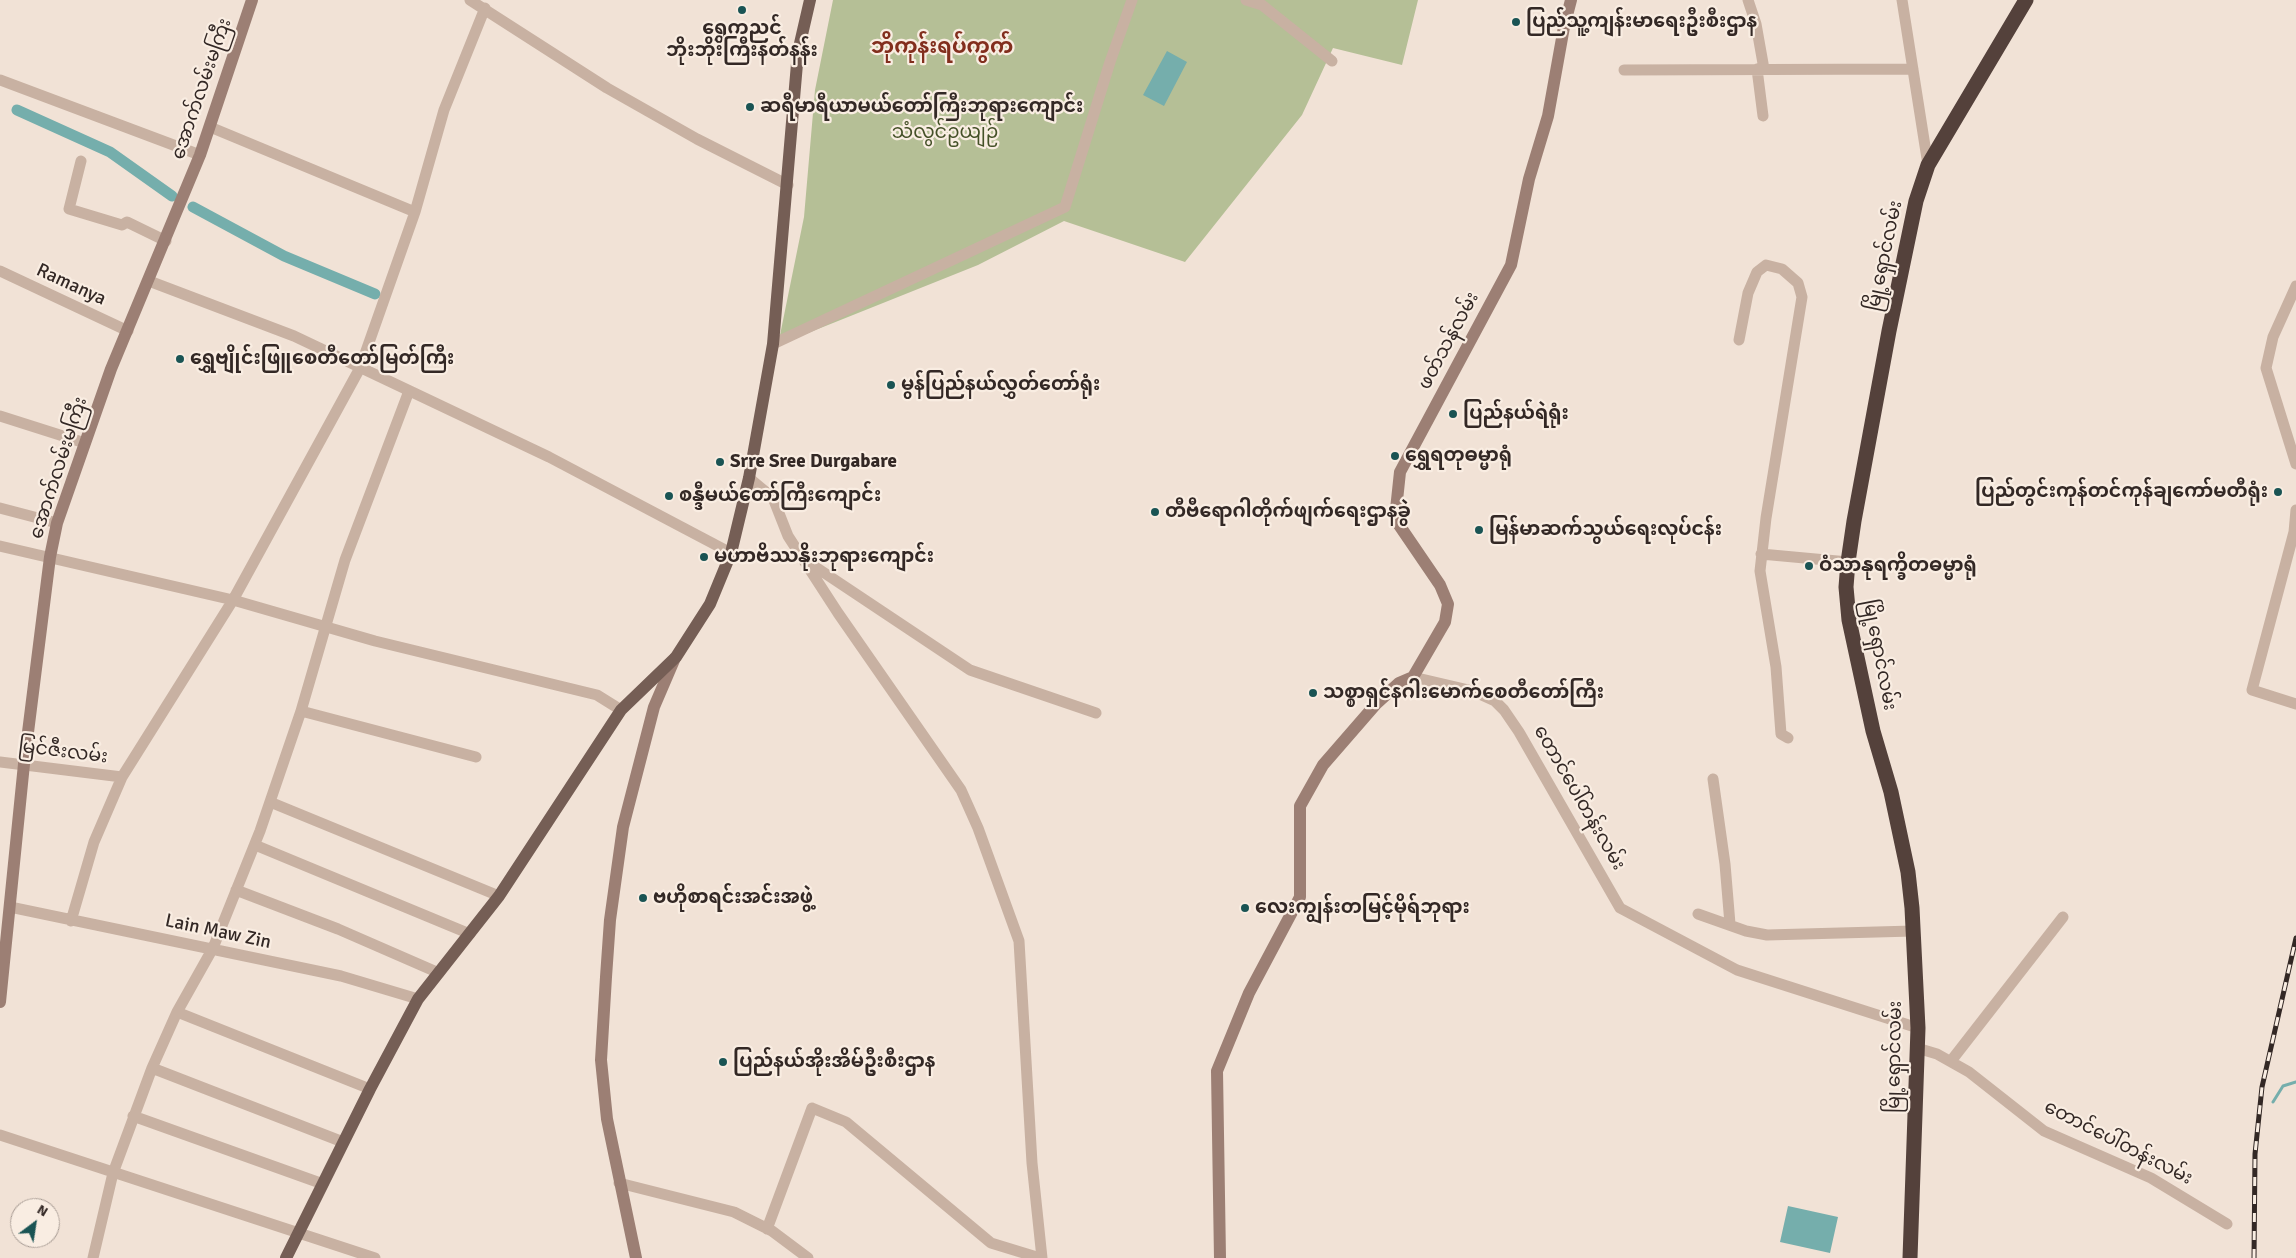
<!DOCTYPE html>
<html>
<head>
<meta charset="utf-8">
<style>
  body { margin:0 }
  #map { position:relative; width:2296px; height:1258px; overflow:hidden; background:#f1e2d6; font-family:Signika,sans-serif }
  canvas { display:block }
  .north { position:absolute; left:10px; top:1198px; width:50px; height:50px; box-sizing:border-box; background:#f9ede2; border:1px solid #aa9e96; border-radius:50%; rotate:31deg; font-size:14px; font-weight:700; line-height:20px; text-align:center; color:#332825 }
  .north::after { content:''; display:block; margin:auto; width:18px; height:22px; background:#1a5454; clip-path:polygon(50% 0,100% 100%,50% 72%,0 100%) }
</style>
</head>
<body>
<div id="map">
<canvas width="2296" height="1258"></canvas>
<div class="north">N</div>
</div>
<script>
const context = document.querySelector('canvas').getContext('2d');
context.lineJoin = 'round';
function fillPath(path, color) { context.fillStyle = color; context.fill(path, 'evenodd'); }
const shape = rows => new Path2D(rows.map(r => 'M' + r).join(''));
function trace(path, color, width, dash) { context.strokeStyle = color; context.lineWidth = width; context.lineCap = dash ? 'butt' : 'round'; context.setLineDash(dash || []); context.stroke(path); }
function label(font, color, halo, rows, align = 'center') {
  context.font = font + ' Signika,"Noto Sans Myanmar",sans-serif'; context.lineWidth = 4.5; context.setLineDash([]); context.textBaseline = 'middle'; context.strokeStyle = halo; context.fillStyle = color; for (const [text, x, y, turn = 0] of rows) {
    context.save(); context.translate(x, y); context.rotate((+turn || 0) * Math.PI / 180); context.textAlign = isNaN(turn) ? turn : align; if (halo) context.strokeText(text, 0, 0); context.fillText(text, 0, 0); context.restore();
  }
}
fillPath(shape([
  [833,0,1418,0,1402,65,1333,48,1302,115,1185,262,1064,221,978,265,778,345,804,217,815,90]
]), '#b5bf96');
fillPath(shape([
  [1167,51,1187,62,1164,106,1143,95],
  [1788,1206,1838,1217,1830,1253,1780,1242]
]), '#75aeac');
trace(shape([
  [2273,1102,2283,1086,2296,1082]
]), '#75aeac', 3);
trace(shape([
  [17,110,110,152,172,196],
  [193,207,284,256,375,294]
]), '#75aeac', 11);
trace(shape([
  [470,0,607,88,697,139,788,185],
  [1246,0,1262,5,1332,61],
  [1748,0,1756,24,1764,69],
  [1902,0,1928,165],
  [1757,69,1763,116],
  [1624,70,1913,69],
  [0,80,200,155],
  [210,127,415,212],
  [81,161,69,209,122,225,127,222,166,241],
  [0,271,128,331],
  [149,281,294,336,549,457,731,553],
  [2296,286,2273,337,2266,368,2296,464],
  [1739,340,1748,293,1757,272,1766,265,1782,269,1798,283,1802,297,1766,518,1760,571,1776,667,1781,734,1788,738],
  [773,344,1065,207,1110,62,1132,0],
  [0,416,85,443],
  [749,478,773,498,788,536,838,613,961,790,978,828,1019,941,1032,1163,1042,1258],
  [0,508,57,523],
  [2296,510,2294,532,2252,690,2296,704],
  [0,546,233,600,375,641,597,695,621,710],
  [1761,554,1848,562],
  [811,564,970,670,1096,713],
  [1413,677,1473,691,1495,701,1504,710,1519,732,1620,908,1737,970,1918,1028],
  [301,711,476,757],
  [0,762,122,777],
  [1713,779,1725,864,1730,924],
  [270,802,499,896],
  [255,845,470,934],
  [236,890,338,929,439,973],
  [10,907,341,976,418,999],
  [1698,914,1746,931,1767,935,1913,931],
  [71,921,94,842,122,777,233,600,360,368,415,212,444,110,485,8],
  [177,1012,370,1089],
  [1917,1048,1937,1054,1969,1072,2044,1131,2151,1178,2227,1224],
  [1951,1061,2063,917],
  [152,1068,343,1142],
  [133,1116,323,1184],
  [0,1135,375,1258],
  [619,1183,734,1212,772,1231,808,1258],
  [767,1229,812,1108,846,1122,991,1243,1040,1258],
  [93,1258,113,1173,152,1068,177,1012,213,948,260,831,301,711,345,560,409,391]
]), '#c8b1a2', 11);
trace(shape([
  [0,1002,24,764,50,557,57,523,111,369,200,155,252,0],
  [636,1258,607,1119,601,1060,606,977,610,920,623,827,654,707,675,658],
  [1220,1258,1217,1071,1249,993,1300,897,1300,806,1323,765,1376,704,1399,683,1413,677,1445,622,1448,604,1440,585,1395,519,1400,472,1511,265,1529,179,1548,116,1564,27,1571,0]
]), '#9c7f74', 12);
trace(shape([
  [286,1258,370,1089,418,999,499,896,621,710,676,657,710,604,731,553,749,478,773,344,798,52,810,0]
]), '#755e55', 12);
trace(shape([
  [1910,1258,1918,1028,1912,908,1908,872,1891,792,1873,731,1849,620,1846,587,1848,562,1854,521,1889,331,1916,201,1928,165,2026,0]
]), '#54413b', 15);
const rail = shape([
  [2254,1258,2255,1154,2262,1087,2296,938]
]);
trace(rail, '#332825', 5);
trace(rail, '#f9ede2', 3, [9]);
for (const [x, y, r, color] of [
  [742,10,5,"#1a5454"],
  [1516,22,5,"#1a5454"],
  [750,107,5,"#1a5454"],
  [180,359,5,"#1a5454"],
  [891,385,5,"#1a5454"],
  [1453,414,5,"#1a5454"],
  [1395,456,5,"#1a5454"],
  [720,462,5,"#1a5454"],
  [2278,492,5,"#1a5454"],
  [669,496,5,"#1a5454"],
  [1155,512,5,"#1a5454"],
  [1479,530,5,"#1a5454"],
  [704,557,5,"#1a5454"],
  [1809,566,5,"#1a5454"],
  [1313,693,5,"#1a5454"],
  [643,898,5,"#1a5454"],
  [1245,908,5,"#1a5454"],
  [723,1062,5,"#1a5454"]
]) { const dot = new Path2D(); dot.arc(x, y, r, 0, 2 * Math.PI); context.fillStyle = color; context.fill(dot); trace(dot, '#f9ede2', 2); }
label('bold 19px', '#332825', '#f9ede2', [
  ["ပြည်သူ့ကျန်းမာရေးဦးစီးဌာန",1526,22],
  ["ရွှေကညင်",742,29,"center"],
  ["ဘိုးဘိုးကြီးနတ်နန်း",742,51,"center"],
  ["ဆရီမာရီယာမယ်တော်ကြီးဘုရားကျောင်း",760,107],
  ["ရွှေဗျိုင်းဖြူစေတီတော်မြတ်ကြီး",190,359],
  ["မွန်ပြည်နယ်လွှတ်တော်ရုံး",901,385],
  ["ပြည်နယ်ရဲရုံး",1463,414],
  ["ရွှေရတုဓမ္မာရုံ",1405,456],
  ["Srre Sree Durgabare",730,462],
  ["ပြည်တွင်းကုန်တင်ကုန်ချကော်မတီရုံး",2268,492,"right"],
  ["စန္ဒီမယ်တော်ကြီးကျောင်း",679,496],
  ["တီဗီရောဂါတိုက်ဖျက်ရေးဌာနခွဲ",1165,512],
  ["မြန်မာဆက်သွယ်ရေးလုပ်ငန်း",1489,530],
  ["မဟာဗိဿနိုးဘုရားကျောင်း",714,557],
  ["ဝံသာနုရက္ခိတဓမ္မာရုံ",1819,566],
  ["သစ္စာရှင်နဂါးမောက်စေတီတော်ကြီး",1323,693],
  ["ဗဟိုစာရင်းအင်းအဖွဲ့",653,898],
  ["လေးကျွန်းတမြင့်မိုရ်ဘုရား",1255,908],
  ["ပြည်နယ်အိုးအိမ်ဦးစီးဌာန",733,1062]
], 'left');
label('19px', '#332825', '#f9ede2', [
  ["အောက်လမ်းမကြီး",202,89,-71],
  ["မြို့ရှောင်လမ်း",1885,256,-78],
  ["Ramanya",71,285,25],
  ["ဖတ်သန်လမ်း",1449,341,-62],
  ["အောက်လမ်းမကြီး",59,468,-72],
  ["မြို့ရှောင်လမ်း",1879,655,79],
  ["မြင်ဇီးလမ်း",63,752,7],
  ["တောင်ပေါ်တန်းလမ်း",1579,798,60],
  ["Lain Maw Zin",218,932,12],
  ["မြို့ရှောင်လမ်း",1895,1057,-89],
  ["တောင်ပေါ်တန်းလမ်း",2118,1143,27]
]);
label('19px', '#455128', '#f9ede2', [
  ["သံလွင်ဥယျဉ်",945,133]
]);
label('bold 21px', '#822e1d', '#f9ede2', [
  ["ဘိုကုန်းရပ်ကွက်",942,47]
]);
</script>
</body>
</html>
